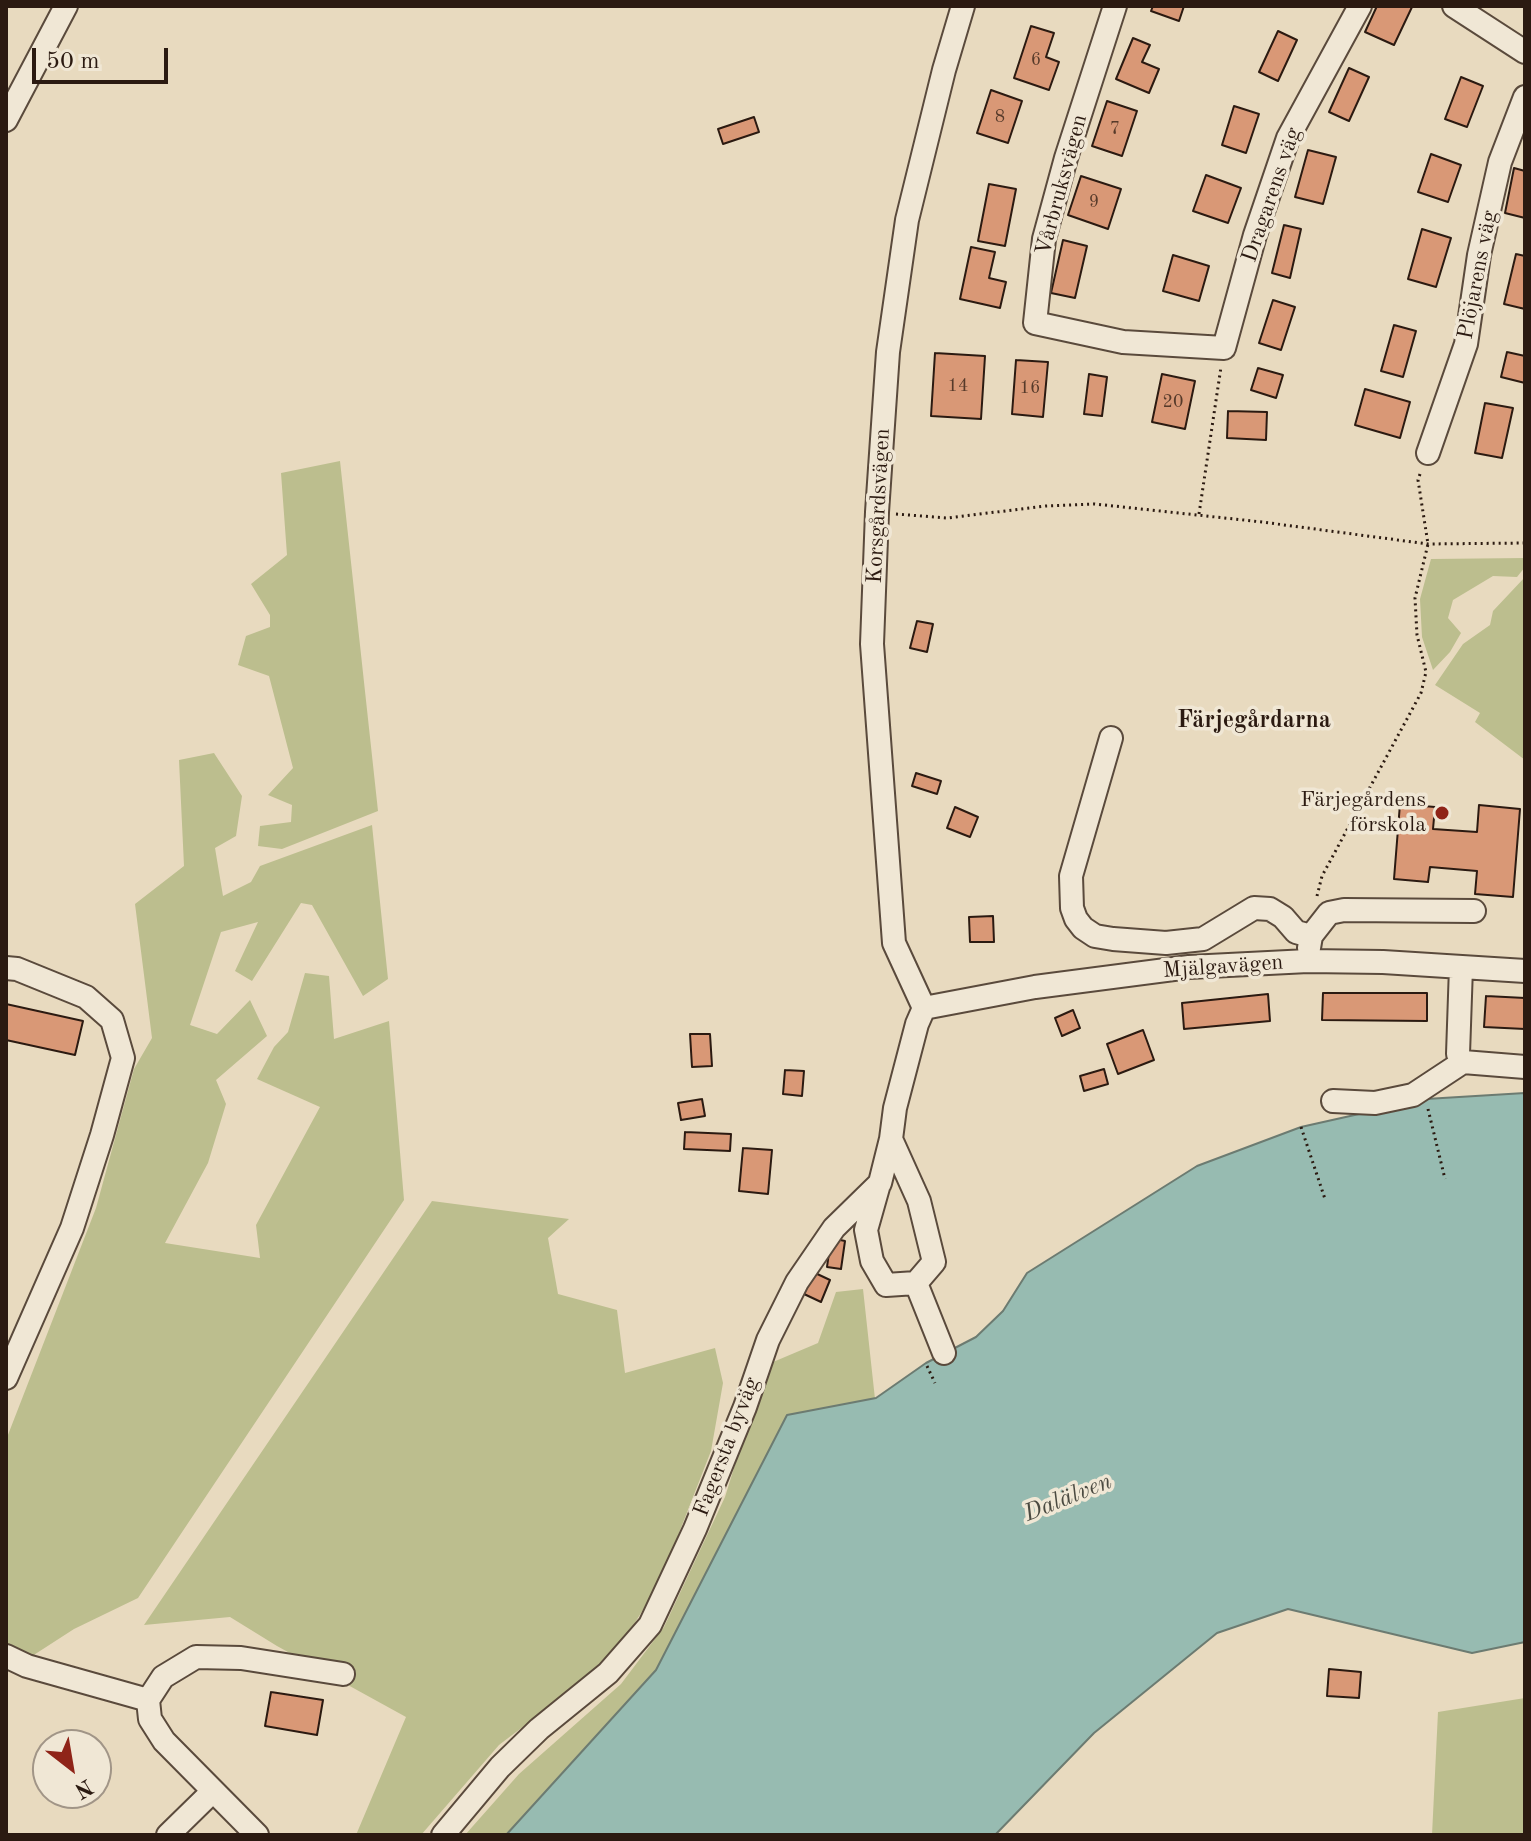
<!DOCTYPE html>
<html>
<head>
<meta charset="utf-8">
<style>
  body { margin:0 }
  #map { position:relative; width:1531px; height:1841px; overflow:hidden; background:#e8dabf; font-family:"Old Standard TT",serif }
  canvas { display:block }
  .frame { position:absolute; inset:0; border:8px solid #2b1a11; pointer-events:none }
  .north { position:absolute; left:32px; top:1729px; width:80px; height:80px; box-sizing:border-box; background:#f0e7d5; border:2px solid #a19587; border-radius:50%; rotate:149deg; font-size:22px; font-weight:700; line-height:32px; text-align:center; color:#2b1a11 }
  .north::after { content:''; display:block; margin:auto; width:28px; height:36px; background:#8f2418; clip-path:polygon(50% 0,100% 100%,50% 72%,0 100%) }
  .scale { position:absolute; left:32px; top:48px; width:136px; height:36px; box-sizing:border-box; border:4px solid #2b1a11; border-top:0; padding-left:10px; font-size:24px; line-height:28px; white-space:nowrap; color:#2b1a11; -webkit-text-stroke:6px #f0e7d5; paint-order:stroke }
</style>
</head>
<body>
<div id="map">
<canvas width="1531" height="1841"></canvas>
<div class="frame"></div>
<div class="north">N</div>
<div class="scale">50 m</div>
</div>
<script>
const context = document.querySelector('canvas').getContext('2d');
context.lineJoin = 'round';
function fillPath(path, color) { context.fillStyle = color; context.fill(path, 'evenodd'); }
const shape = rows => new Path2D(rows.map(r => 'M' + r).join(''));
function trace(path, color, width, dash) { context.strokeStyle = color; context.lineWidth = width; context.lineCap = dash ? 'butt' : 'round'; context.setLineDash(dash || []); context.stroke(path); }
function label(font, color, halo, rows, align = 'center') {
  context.font = font + ' "Old Standard TT",serif'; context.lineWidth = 7; context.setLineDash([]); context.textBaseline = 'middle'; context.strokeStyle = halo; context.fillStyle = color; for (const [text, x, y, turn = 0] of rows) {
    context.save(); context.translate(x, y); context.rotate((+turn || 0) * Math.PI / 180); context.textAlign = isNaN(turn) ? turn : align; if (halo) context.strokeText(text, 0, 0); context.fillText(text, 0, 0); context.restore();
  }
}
fillPath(shape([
  [340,461,378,811,282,849,258,846,260,826,291,822,292,805,268,795,293,768,269,676,238,665,246,636,270,627,270,615,251,584,287,555,281,473],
  [1525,558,1525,567,1517,577,1493,576,1453,600,1448,618,1461,633,1450,652,1433,670,1422,637,1420,599,1431,559],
  [1525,577,1525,760,1475,722,1480,713,1435,685,1463,644,1490,625,1493,611],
  [214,753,242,796,236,836,215,848,223,896,251,882,260,866,372,825,388,979,363,996,312,905,301,903,252,981,235,971,258,922,221,932,190,1025,217,1034,250,1000,267,1036,216,1080,226,1104,208,1163,165,1243,260,1258,256,1225,320,1107,257,1079,274,1047,288,1032,305,973,329,976,334,1039,389,1021,404,1200,138,1598,74,1629,26,1660,6,1651,6,1440,96,1208,134,1069,152,1038,135,904,184,866,179,760],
  [432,1201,569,1219,548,1238,558,1294,617,1310,625,1373,715,1348,723,1383,711,1451,659,1584,613,1658,499,1745,421,1835,356,1835,406,1717,277,1646,230,1617,144,1625],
  [863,1289,875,1399,787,1415,656,1670,506,1835,465,1835,519,1774,621,1684,664,1627,725,1497,766,1365,818,1343,836,1292],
  [1525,1698,1525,1835,1432,1835,1438,1712]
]), '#bcbe8e');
const water = shape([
  [1525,1093,1525,1642,1472,1653,1288,1609,1217,1633,1094,1733,995,1835,506,1835,656,1670,787,1415,876,1398,926,1363,976,1337,1003,1311,1027,1273,1197,1166,1301,1127,1426,1099,1525,1093]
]);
fillPath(water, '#97bbb1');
trace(water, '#6c7b71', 2);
const building = shape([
  [1153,6,1184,6,1179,21,1151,11,1153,6],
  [1377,6,1412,7,1394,45,1365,32,1377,6],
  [1031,26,1054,33,1046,57,1059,62,1049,90,1014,78,1031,26],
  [1278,31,1297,40,1278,81,1259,72,1278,31],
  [1133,38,1150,45,1142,62,1159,69,1149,93,1116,79,1133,38],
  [1349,68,1369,77,1349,121,1329,112,1349,68],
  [1461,77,1483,86,1467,127,1445,119,1461,77],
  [991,90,1022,101,1008,143,977,133,991,90],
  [1107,101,1137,111,1122,156,1092,146,1107,101],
  [1234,106,1259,114,1246,153,1222,145,1234,106],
  [754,117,759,132,723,144,718,129,754,117],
  [1308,150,1336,157,1323,204,1295,197,1308,150],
  [1431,154,1461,165,1448,202,1418,192,1431,154],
  [1514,168,1525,171,1525,218,1505,213,1514,168],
  [1206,175,1241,188,1228,223,1193,211,1206,175],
  [1081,176,1121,189,1108,229,1068,215,1081,176],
  [989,184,1016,189,1005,246,978,241,989,184],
  [1284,225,1301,229,1290,278,1272,273,1284,225],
  [1422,229,1451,238,1436,287,1408,279,1422,229],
  [1063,240,1087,246,1075,298,1051,293,1063,240],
  [971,247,995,252,989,278,1006,282,1000,308,960,299,971,247],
  [1516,254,1525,256,1525,309,1504,304,1516,254],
  [1173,255,1209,266,1199,301,1163,291,1173,255],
  [1273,300,1295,307,1281,350,1259,343,1273,300],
  [1394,325,1416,331,1403,377,1381,371,1394,325],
  [1507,352,1525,356,1525,383,1501,377,1507,352],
  [935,353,985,356,981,419,931,416,935,353],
  [1016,360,1048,362,1043,417,1012,414,1016,360],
  [1258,368,1283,375,1276,398,1251,390,1258,368],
  [1089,374,1107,377,1102,416,1084,414,1089,374],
  [1162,374,1195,381,1185,429,1152,422,1162,374],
  [1365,389,1410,402,1400,438,1355,425,1365,389],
  [1485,403,1513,408,1502,458,1475,453,1485,403],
  [1228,411,1267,412,1266,440,1227,438,1228,411],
  [917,621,933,624,927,652,910,648,917,621],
  [916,773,941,781,937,794,912,786,916,773],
  [1400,804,1435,807,1433,829,1477,832,1479,805,1520,809,1513,897,1475,894,1477,871,1430,867,1428,882,1394,879,1400,804],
  [955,807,978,817,970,837,947,828,955,807],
  [993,916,994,942,970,942,969,917,993,916],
  [1323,993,1427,993,1427,1021,1322,1020,1323,993],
  [1268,994,1270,1021,1184,1029,1182,1003,1268,994],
  [1486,996,1525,998,1525,1029,1484,1027,1486,996],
  [6,1004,83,1021,75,1055,6,1040,6,1004],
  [1073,1010,1080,1028,1062,1036,1055,1018,1073,1010],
  [1143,1030,1154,1060,1118,1074,1107,1044,1143,1030],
  [690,1034,710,1034,712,1066,692,1067,690,1034],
  [1104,1069,1108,1084,1084,1091,1080,1076,1104,1069],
  [785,1070,804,1071,802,1096,783,1094,785,1070],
  [702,1099,705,1116,681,1120,678,1103,702,1099],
  [685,1132,731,1134,730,1151,684,1149,685,1132],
  [743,1148,772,1150,768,1194,739,1191,743,1148],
  [831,1238,845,1241,841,1269,827,1267,831,1238],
  [813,1272,830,1280,821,1302,804,1294,813,1272],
  [1329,1669,1361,1672,1359,1698,1327,1696,1329,1669],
  [271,1692,323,1700,317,1735,265,1726,271,1692]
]);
fillPath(building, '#d99876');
trace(building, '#2b1a11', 2);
const minor = shape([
  [1115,6,1066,158,1044,239,1035,323,1123,342,1224,348,1255,235,1288,138,1360,6],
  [1454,6,1525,52],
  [6,120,66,6],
  [1428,453,1466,344,1479,255,1500,162,1525,97],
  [1111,738,1071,876,1072,908,1076,919,1083,928,1095,936,1113,939,1166,943,1203,939,1254,908,1270,909,1283,917,1296,932,1311,936],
  [1309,948,1311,936,1329,913,1344,910,1474,911],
  [1461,967,1458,1054,1463,1062,1525,1067],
  [6,968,17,969,86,997,112,1020,123,1058,102,1135,72,1228,6,1378],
  [924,1008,894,943,872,644,877,512,888,352,907,220,944,70,963,6],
  [924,1008,1035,987,1189,967,1308,961,1383,962,1525,971],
  [1333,1101,1375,1103,1413,1095,1463,1062],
  [879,1184,866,1230,872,1261,886,1285,916,1283,934,1262,919,1201,891,1139],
  [916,1283,944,1353],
  [6,1656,27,1666,148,1700],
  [168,1835,213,1791],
  [257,1835,164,1741,150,1719,148,1700,163,1677,196,1657,241,1658,343,1674],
  [443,1835,500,1767,539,1729,608,1673,650,1625,695,1529,745,1407,768,1340,797,1282,834,1228,880,1183,891,1139,895,1108,917,1024,924,1008]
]);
trace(minor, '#5a4a3c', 26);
trace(shape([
  [896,514,947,518,1046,506,1095,504,1262,522,1428,544,1525,543],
  [1199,514,1221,367],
  [1317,896,1322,876,1421,693,1426,672,1417,635,1415,598,1428,544,1418,480,1421,471],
  [1428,1109,1445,1179],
  [1301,1127,1325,1199],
  [927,1366,935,1383]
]), '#2b1a11', 3, [2, 4]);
trace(minor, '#f0e7d5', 22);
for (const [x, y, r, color] of [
  [1442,813,8,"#8f2418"]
]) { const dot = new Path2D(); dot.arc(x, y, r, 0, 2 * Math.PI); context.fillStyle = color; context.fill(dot); trace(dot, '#f0e7d5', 3); }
label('18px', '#563a2a', null, [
  ["6",1036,60],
  ["8",1000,117],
  ["7",1115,129],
  ["9",1094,202],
  ["14",958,386],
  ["16",1030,388],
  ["20",1173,402]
]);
label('22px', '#2b1a11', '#f0e7d5', [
  ["Vårbruksvägen",1062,185,-75],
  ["Dragarens väg",1272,195,-71],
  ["Plöjarens väg",1478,275,-79],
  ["Korsgårdsvägen",879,506,-87],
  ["Mjälgavägen",1223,967,-4],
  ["Fagersta byväg",727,1447,-69]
]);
label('22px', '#2b1a11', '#f0e7d5', [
  ["Färjegårdens",1426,800],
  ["förskola",1426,825]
], 'right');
label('bold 24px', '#2b1a11', '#f0e7d5', [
  ["Färjegårdarna",1254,721]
]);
label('italic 24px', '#4b4a41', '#f0e7d5', [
  ["Dalälven",1068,1498,-22]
]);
</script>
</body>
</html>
